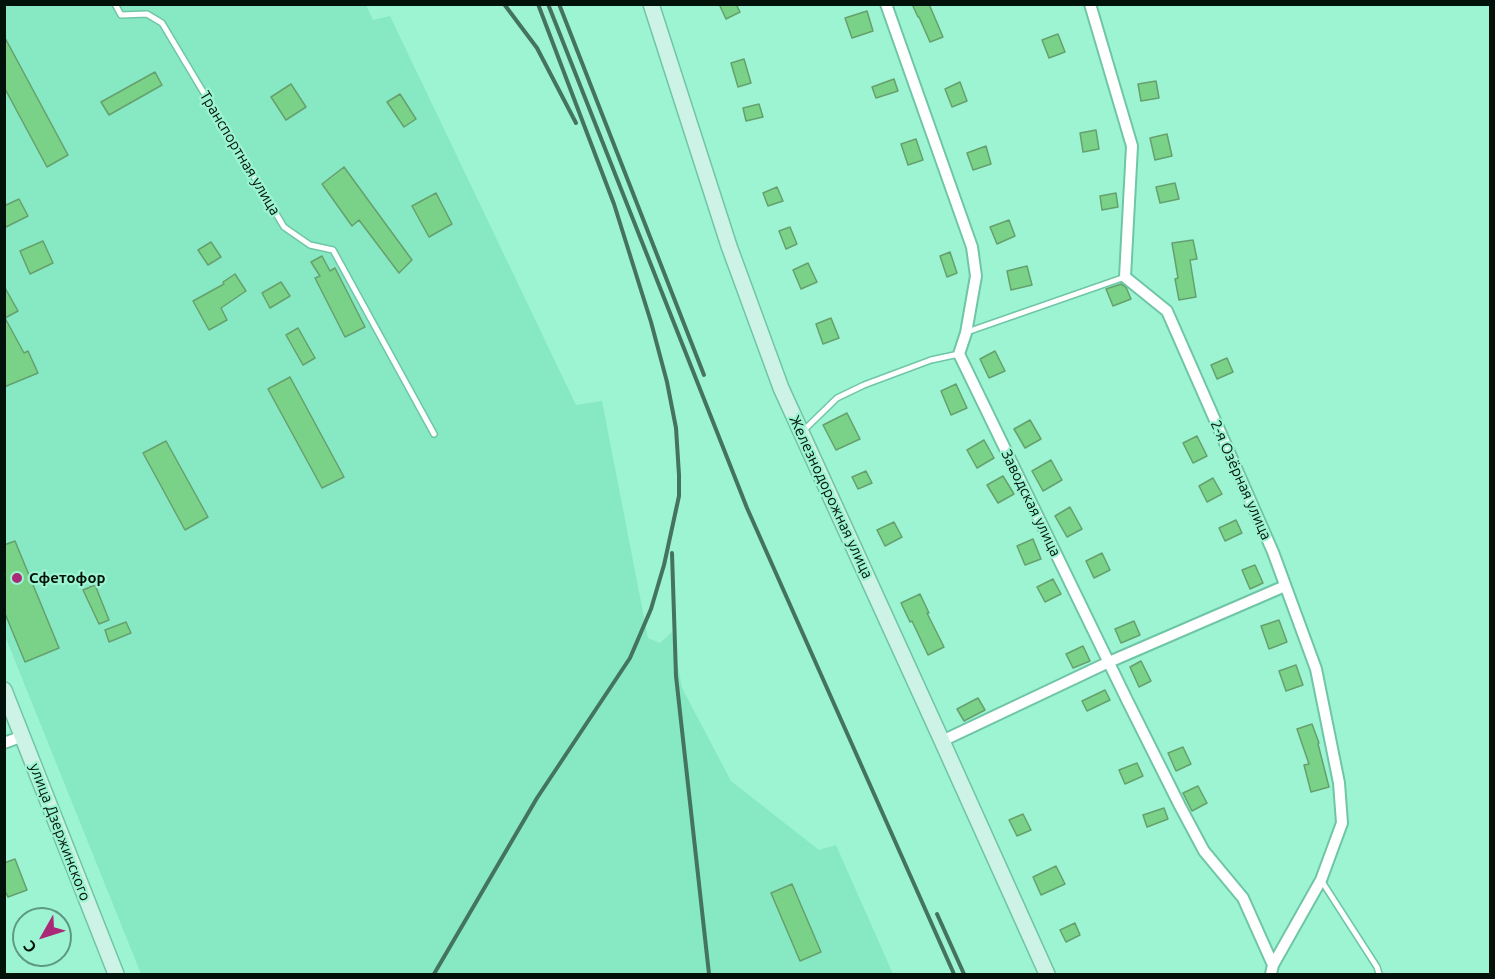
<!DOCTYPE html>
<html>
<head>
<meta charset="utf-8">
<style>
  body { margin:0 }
  #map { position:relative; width:1495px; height:979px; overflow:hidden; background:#9df4d3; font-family:Ubuntu,sans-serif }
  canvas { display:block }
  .frame { position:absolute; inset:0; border:6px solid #00120a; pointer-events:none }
  .north { position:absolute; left:12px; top:907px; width:60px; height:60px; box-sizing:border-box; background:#9df4d3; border:2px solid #5e9a83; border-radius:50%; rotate:231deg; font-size:16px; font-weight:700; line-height:24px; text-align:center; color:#00120a }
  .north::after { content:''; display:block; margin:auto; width:21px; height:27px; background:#aa2a78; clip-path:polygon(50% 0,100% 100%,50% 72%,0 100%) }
</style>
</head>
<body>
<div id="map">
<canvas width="1495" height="979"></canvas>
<div class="frame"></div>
<div class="north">С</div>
</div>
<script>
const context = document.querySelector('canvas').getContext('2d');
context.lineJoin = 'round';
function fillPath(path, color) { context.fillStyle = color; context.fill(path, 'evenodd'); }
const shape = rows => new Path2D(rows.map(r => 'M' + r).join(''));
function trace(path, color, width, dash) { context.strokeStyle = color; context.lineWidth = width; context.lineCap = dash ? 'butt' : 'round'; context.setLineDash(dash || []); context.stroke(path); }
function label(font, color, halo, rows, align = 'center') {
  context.font = font + ' Ubuntu,sans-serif'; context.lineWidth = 4.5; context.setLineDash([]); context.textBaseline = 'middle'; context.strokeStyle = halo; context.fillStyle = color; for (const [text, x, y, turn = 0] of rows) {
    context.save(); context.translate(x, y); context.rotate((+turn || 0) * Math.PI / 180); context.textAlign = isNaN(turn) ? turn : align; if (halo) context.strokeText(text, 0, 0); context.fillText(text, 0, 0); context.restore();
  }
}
fillPath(shape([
  [5,5,366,5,373,20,390,16,576,405,602,401,648,638,660,643,672,632,682,688,731,781,819,850,836,845,893,974,141,974,5,636]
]), '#87e9c4');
const building = shape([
  [719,4,736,4,740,12,726,19,719,4],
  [912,4,929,4,943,37,930,42,919,17,918,17,912,4],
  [867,11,873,31,852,38,845,18,867,11],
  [1058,34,1065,52,1049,58,1042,40,1058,34],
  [4,36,68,155,47,167,4,87,4,36],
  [744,59,751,83,738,87,731,63,744,59],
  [155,72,162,85,109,115,101,102,155,72],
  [894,79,898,91,876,98,872,87,894,79],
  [1156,81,1159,98,1141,101,1138,84,1156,81],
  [960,82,967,101,952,107,945,89,960,82],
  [291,84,306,107,286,120,271,97,291,84],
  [400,94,416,119,404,127,387,102,400,94],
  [759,104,763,117,746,121,743,108,759,104],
  [1096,130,1099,149,1083,152,1080,133,1096,130],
  [1167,134,1172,156,1155,160,1150,138,1167,134],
  [916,139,923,160,908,165,901,144,916,139],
  [986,146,991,164,973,170,967,153,986,146],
  [344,167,412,260,399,273,359,220,352,226,322,184,344,167],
  [1175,183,1179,199,1160,203,1156,187,1175,183],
  [777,187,783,201,768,206,763,193,777,187],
  [436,193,452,224,429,237,412,206,436,193],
  [1116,193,1118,207,1102,210,1100,196,1116,193],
  [19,199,28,216,4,228,4,206,19,199],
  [1009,220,1015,236,997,244,990,227,1009,220],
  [790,227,797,244,786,249,779,231,790,227],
  [1193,240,1197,259,1190,260,1196,297,1179,300,1175,279,1178,278,1172,243,1193,240],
  [43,241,53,263,30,274,20,251,43,241],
  [211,242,221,257,208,265,198,250,211,242],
  [950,252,957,273,947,277,940,256,950,252],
  [322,256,330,271,335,268,365,327,345,337,315,278,320,276,311,262,322,256],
  [808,263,817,282,801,289,793,270,808,263],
  [1027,266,1032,285,1011,290,1007,271,1027,266],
  [235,274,246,291,221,308,227,320,209,330,193,301,224,284,223,282,235,274],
  [281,282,290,296,270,308,262,293,281,282],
  [1121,284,1126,287,1131,299,1113,306,1106,289,1121,284],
  [4,286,18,311,5,318,24,353,28,351,38,373,4,387,4,286],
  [831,318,839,338,823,344,816,324,831,318],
  [298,328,315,358,303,365,286,335,298,328],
  [995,351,1005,371,989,378,980,359,995,351],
  [1227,358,1233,372,1217,379,1211,365,1227,358],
  [290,377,344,477,322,488,268,389,290,377],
  [956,384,967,408,951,415,941,391,956,384],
  [847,413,860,439,836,450,823,425,847,413],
  [1030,420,1041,439,1025,448,1014,429,1030,420],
  [1197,436,1207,456,1193,463,1183,443,1197,436],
  [984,440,994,458,977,468,967,450,984,440],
  [166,441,208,517,185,530,143,453,166,441],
  [1051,460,1062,480,1043,491,1032,471,1051,460],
  [866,471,872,483,858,489,852,477,866,471],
  [1003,476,1014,494,998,503,987,485,1003,476],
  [1213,478,1222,494,1207,502,1199,486,1213,478],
  [1070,507,1082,529,1067,537,1055,516,1070,507],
  [1236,520,1242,533,1225,541,1219,528,1236,520],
  [894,522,902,537,885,546,877,530,894,522],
  [1033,539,1041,559,1025,565,1017,546,1033,539],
  [15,541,59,648,25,662,4,611,4,545,15,541],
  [1102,553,1110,570,1094,578,1086,561,1102,553],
  [1255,565,1263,583,1250,589,1242,570,1255,565],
  [1053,579,1061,594,1045,602,1037,587,1053,579],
  [95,585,109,620,99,624,83,590,95,585],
  [920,594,929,613,927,613,944,647,928,655,912,621,910,622,901,603,920,594],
  [1279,620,1287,642,1269,649,1261,626,1279,620],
  [1134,621,1140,635,1121,643,1115,629,1134,621],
  [126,622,131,633,109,642,105,630,126,622],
  [1083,646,1090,661,1073,668,1066,654,1083,646],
  [1141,661,1151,681,1139,687,1130,667,1141,661],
  [1296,665,1303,685,1286,691,1279,671,1296,665],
  [1105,690,1110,700,1087,711,1082,701,1105,690],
  [978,698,985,710,964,721,957,709,978,698],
  [1312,724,1319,743,1318,744,1329,787,1311,792,1304,765,1309,764,1297,729,1312,724],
  [1183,747,1191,764,1176,771,1168,753,1183,747],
  [1137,763,1143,776,1125,784,1119,770,1137,763],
  [1198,786,1207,803,1192,811,1183,793,1198,786],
  [1164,808,1168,819,1147,827,1143,815,1164,808],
  [1023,814,1031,830,1017,836,1009,820,1023,814],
  [15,859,27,890,8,897,4,889,4,863,15,859],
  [1056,866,1065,884,1041,895,1033,877,1056,866],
  [792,884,821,952,800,961,771,893,792,884],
  [1075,923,1080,935,1066,942,1060,930,1075,923]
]);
fillPath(building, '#79d287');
trace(building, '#65a06e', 1.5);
const lane = shape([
  [115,4,121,15,147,14,162,23,284,227,310,245,333,250,434,434],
  [967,332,1125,277],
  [802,432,837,398,864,385,931,360,959,354],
  [1321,880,1377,967,1379,974]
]);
const street = shape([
  [886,4,972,247,976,276,966,333,959,354,1127,700,1180,806,1204,851,1243,898,1273,965,1271,974],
  [1090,4,1132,146,1125,277,1167,311,1273,552,1316,669,1339,783,1342,823,1321,880,1273,965],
  [942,741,1109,662,1285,586],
  [4,743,23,736]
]);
const secondary = shape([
  [651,4,729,246,781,388,942,741,1047,974],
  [4,690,116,974]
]);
trace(lane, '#6fc6a6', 8);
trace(street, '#6fc6a6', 14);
trace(secondary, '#6fc6a6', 18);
trace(lane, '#fff', 5);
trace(street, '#fff', 10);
trace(secondary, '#cdf2e6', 15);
trace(shape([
  [504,4,537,48,576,123],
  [548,4,747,508,954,974],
  [559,4,704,375],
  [672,553,676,676,709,974],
  [937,914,964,974],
  [434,974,537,798,630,658,651,609,664,565,679,496,679,475,676,428,667,382,651,322,614,204,538,4]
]), '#447461', 4);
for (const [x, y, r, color] of [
  [17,578,6,"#aa2a78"]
]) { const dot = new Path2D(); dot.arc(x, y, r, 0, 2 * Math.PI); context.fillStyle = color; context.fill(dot); trace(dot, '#9df4d3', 2); }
label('15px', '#00120a', '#9df4d3', [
  ["Транспортная улица",240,153,59],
  ["2-я Озёрная улица",1241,480,66],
  ["Железнодорожная улица",831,497,65],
  ["Заводская улица",1031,503,64],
  ["улица Дзержинского",60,832,69]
]);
label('bold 15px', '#00120a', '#9df4d3', [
  ["Сфетофор",29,578]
], 'left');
</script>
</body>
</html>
